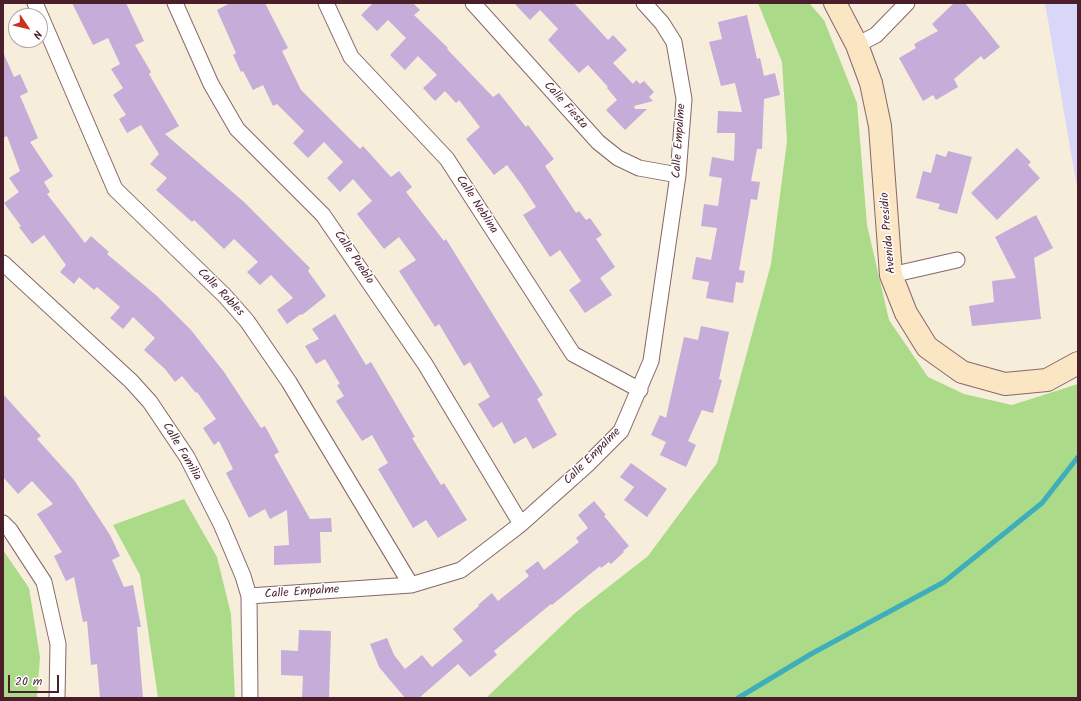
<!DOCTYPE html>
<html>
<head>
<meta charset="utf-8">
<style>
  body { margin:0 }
  #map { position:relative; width:1081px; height:701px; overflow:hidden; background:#f7eddb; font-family:Kalam,sans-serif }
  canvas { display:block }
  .frame { position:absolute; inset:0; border:4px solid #4a1f2b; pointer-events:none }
  .north { position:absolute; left:8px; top:8px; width:40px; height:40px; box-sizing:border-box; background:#fff; border:1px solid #b7a5aa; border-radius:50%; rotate:125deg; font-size:11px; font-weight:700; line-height:16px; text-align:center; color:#4a1f2b }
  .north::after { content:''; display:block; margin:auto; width:14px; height:18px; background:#c8321e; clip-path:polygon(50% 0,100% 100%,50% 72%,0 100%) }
  .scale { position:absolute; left:8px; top:675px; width:51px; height:18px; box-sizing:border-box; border:2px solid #4a1f2b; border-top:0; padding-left:5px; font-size:12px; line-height:14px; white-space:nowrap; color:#4a1f2b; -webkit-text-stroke:3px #fff; paint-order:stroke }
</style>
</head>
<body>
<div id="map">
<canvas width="1081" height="701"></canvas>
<div class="frame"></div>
<div class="north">N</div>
<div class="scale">20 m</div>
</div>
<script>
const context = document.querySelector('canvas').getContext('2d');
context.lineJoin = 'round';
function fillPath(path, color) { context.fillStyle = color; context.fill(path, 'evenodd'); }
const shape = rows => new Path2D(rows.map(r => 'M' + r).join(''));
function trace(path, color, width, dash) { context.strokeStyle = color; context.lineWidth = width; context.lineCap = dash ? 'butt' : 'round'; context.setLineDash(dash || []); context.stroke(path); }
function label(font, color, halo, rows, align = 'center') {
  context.font = font + ' Kalam,sans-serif'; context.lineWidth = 3; context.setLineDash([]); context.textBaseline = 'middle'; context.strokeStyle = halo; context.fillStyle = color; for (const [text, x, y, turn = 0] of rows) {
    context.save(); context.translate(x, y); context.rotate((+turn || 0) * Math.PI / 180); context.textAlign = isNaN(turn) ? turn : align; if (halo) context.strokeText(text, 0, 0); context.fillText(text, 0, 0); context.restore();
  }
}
fillPath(shape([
  [1045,3,1078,3,1078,193]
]), '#d9d7f8');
fillPath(shape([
  [758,3,809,3,824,20,857,103,867,225,889,320,928,377,964,394,1012,405,1078,384,1078,698,486,698,575,613,648,556,717,463,771,264,787,141,782,62],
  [184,499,217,557,231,614,235,698,158,698,140,575,113,525],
  [3,550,29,588,40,657,37,698,3,698]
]), '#abdb88');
trace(shape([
  [738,698,811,654,944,582,1042,503,1078,457]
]), '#3faebb', 5);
fillPath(shape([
  [72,3,126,3,144,41,135,45,151,72,149,74,179,126,165,134,244,202,310,268,308,271,326,296,302,315,301,314,287,324,277,310,293,298,271,275,260,285,247,272,258,262,234,239,224,249,194,220,192,222,156,190,167,178,150,164,159,154,141,125,127,133,119,119,126,115,113,95,123,88,111,69,120,64,108,38,93,45],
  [230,3,265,3,288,48,282,51,301,90,360,149,363,146,391,177,399,171,412,187,406,192,444,241,446,239,543,395,537,399,557,435,533,449,526,437,514,444,502,422,493,428,478,404,490,397,470,362,464,366,439,324,435,327,399,271,416,260,399,237,384,249,357,214,372,201,353,179,340,192,327,178,343,162,324,142,308,158,293,143,304,131,277,104,273,106,263,85,253,90,243,71,241,72,233,55,236,53,217,10],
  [373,3,413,3,420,10,414,15,448,48,447,49,493,97,499,93,526,127,528,125,554,159,545,166,576,213,579,211,586,220,590,218,602,235,596,239,615,267,600,278,612,295,585,313,569,290,581,281,560,250,550,257,523,215,536,207,521,184,507,165,494,175,466,139,480,127,459,100,456,103,445,91,435,101,423,88,437,75,418,56,405,70,390,55,406,38,388,20,377,31,361,15],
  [514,3,574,3,608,40,613,35,627,50,613,63,633,84,636,80,640,84,644,81,654,92,649,97,653,101,634,106,635,109,647,109,625,130,606,110,617,100,607,88,608,87,588,65,579,73,548,40,558,29,540,10,530,20],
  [954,3,965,3,1000,47,984,60,981,56,954,79,958,87,936,100,933,95,923,101,899,58,916,48,914,44,938,31,932,24],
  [747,15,757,59,760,58,764,76,775,73,780,95,764,99,762,149,757,149,751,181,760,182,757,200,751,199,739,270,745,271,743,283,736,282,733,303,706,298,709,282,692,279,696,257,711,260,717,228,701,226,704,204,718,206,722,178,709,176,712,157,734,161,735,133,717,133,718,111,742,112,735,83,721,86,709,42,722,39,718,22],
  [3,52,14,77,20,74,28,92,20,96,38,138,30,142,53,176,44,182,50,192,47,194,85,243,91,236,109,252,107,254,157,296,191,330,224,372,261,428,265,426,279,452,274,455,310,519,331,518,332,532,320,532,321,563,274,565,274,546,289,545,287,510,270,519,265,509,249,518,226,473,233,469,219,441,214,445,203,428,216,419,197,392,196,393,182,376,175,382,165,369,144,350,155,338,133,317,123,329,110,318,120,307,97,287,94,290,79,277,74,284,60,272,66,265,44,235,32,244,19,227,21,226,4,203,19,192,9,178,20,171,7,136,3,138],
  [1017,148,1031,162,1028,165,1040,178,997,220,971,193],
  [948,151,972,157,957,214,938,209,940,204,916,198,923,171,931,173,936,154,946,157],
  [1036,215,1053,248,1034,258,1041,319,972,326,969,306,994,302,992,281,1016,278,995,237],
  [335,314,366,365,371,362,415,437,412,438,441,485,444,483,467,520,438,538,426,520,413,528,378,469,388,463,372,435,362,441,336,401,344,396,337,385,340,384,325,359,316,364,305,346,319,339,312,329],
  [701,326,729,332,719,379,722,380,713,413,702,410,688,441,696,445,686,467,660,455,666,442,651,435,660,415,666,418,684,337,698,340],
  [3,394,41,436,37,439,74,480,110,535,120,556,112,560,124,587,133,585,141,627,137,627,143,698,100,698,97,664,91,665,87,621,83,622,74,577,66,581,54,556,62,552,37,514,53,504,32,481,18,494,3,477],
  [631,463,667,489,647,517,624,500,634,487,620,477],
  [594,501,606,515,604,516,629,546,623,551,624,552,611,564,609,562,601,568,600,566,552,605,551,604,494,651,497,655,470,677,458,664,419,698,405,698,379,667,370,644,387,638,394,655,405,669,422,655,432,667,463,641,453,629,479,606,478,605,492,593,498,601,529,576,525,571,538,561,544,570,579,542,576,538,588,528,578,515],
  [299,630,331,631,329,698,302,698,303,676,281,675,281,650,298,651]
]), '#c5acd9');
const street = shape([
  [35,3,115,189,225,296,247,321,289,382,411,585],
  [175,3,211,84,237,129,323,215,425,364,521,524],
  [326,3,351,57,447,159,573,354,640,390],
  [473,3,598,142,618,158,639,168,678,175],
  [857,45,876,35,907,3],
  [3,263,131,381,150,402,187,457,221,524,243,576,249,596,250,698],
  [891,275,957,260],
  [3,523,10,530,44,582,58,644,57,698],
  [249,596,411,585,461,570,521,524,587,465,621,431,651,361,678,175,684,99,674,42,662,23,644,3]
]);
const secondary = shape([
  [835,3,857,45,871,83,880,126,891,275,906,313,927,347,962,372,1005,384,1047,380,1078,363]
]);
trace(street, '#876769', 17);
trace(secondary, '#876769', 24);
trace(street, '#fff', 15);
trace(secondary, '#fbe6c4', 22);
label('12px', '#4a1f2b', '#fff', [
  ["Calle Fiesta",565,106,48],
  ["Calle Empalme",680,141,-86],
  ["Calle Neblina",476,205,57],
  ["Avenida Presidio",889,233,-95],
  ["Calle Pueblo",353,258,56],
  ["Calle Robles",220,293,46],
  ["Calle Familia",181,452,59],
  ["Calle Empalme",593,457,-45],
  ["Calle Empalme",302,593,-4]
]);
</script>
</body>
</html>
